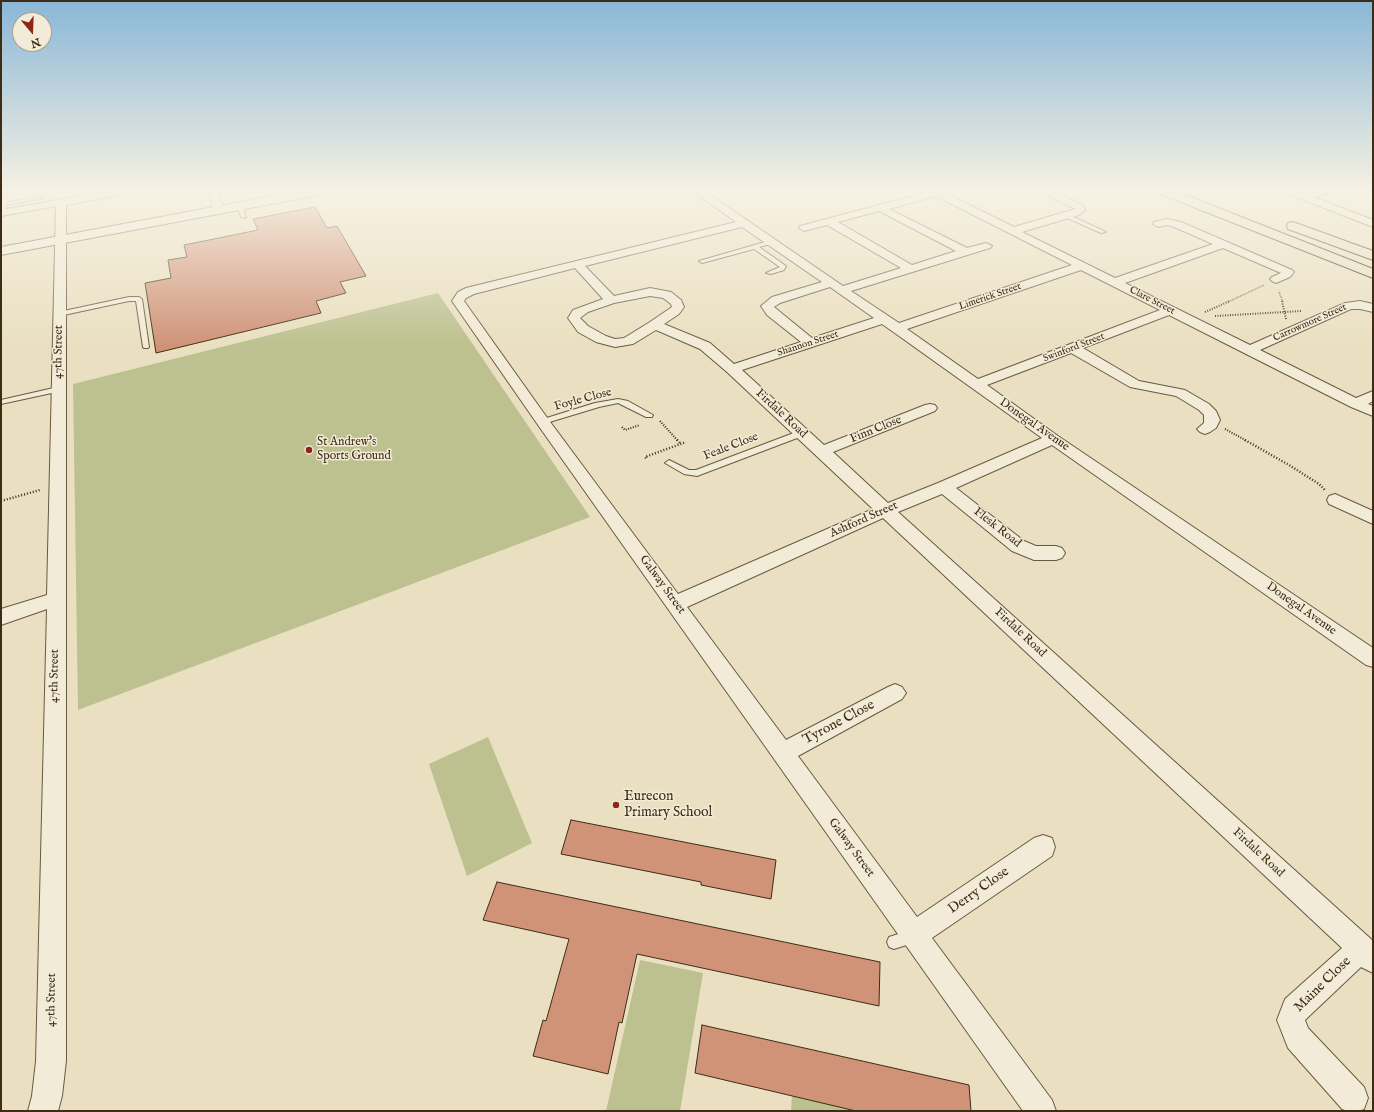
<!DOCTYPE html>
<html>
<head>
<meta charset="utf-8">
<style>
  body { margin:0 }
  #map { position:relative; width:1374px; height:1112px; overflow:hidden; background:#eae0c1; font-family:"IM FELL English",serif }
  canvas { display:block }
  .frame { position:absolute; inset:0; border:2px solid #3d2c16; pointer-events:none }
  .north { position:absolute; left:12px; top:12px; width:40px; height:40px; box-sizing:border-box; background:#f1ebd7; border:1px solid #a99f8a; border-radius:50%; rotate:161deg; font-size:11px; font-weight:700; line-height:16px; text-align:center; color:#3d2c16 }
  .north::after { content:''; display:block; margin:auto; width:14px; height:18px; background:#8f2418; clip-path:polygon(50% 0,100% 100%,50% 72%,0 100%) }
</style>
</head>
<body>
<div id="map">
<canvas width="1374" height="1112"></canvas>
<div class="frame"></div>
<div class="north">N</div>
</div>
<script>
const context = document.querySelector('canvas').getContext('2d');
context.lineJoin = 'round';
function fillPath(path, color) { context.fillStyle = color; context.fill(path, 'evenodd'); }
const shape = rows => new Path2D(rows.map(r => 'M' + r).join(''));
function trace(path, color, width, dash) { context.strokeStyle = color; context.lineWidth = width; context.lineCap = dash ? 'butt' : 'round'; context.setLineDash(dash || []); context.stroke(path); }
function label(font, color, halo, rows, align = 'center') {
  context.font = font + ' "IM FELL English",serif'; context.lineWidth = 3; context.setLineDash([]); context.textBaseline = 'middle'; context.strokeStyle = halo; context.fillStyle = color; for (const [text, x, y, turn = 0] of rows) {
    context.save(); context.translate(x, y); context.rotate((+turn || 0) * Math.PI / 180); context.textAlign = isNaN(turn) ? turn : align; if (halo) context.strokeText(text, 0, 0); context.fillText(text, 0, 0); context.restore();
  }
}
fillPath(shape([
  [438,293,590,517,78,710,73,384],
  [488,737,532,843,467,876,429,764],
  [640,960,703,973,680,1111,606,1111],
  [792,1096,857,1111,791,1111]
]), '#bcc18f');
const building = shape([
  [315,207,327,228,337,226,366,276,340,282,346,293,316,301,321,313,156,353,145,283,171,278,168,260,187,257,184,245,258,230,253,219,315,207],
  [571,820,776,860,771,899,701,885,701,882,561,854,571,820],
  [497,882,880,962,879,1006,637,954,622,1023,619,1022,608,1074,533,1056,543,1020,546,1021,569,939,483,920,497,882],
  [702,1025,969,1085,971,1111,856,1111,695,1073,702,1025]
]);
fillPath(building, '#d09378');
trace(building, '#3d2c16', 1);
const service = shape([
  [4,190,8,190,7,202,43,197,45,198,6,205,6,210,3,212,1,211,1,206,4,190],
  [240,204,243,206,246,218,241,217,237,206,240,204],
  [1065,215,1069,215,1106,232,1101,233,1065,217,1065,215],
  [772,240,775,242,774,243,759,247,786,266,784,270,771,274,766,273,780,267,754,249,702,263,699,261,772,240],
  [129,297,139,297,142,299,149,347,148,348,144,348,143,347,136,301,129,301,59,316,56,314,59,312,129,297],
  [58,387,61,387,61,391,1,404,1,400,58,387],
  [618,399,628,401,653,415,652,417,646,417,618,403,599,407,543,424,539,422,540,420,595,403,618,399],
  [799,431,805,431,806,433,805,435,697,476,684,474,665,463,669,460,689,470,696,470,799,431],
  [914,929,919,931,921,936,919,941,894,949,889,947,887,942,889,937,914,929]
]);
const minor = shape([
  [115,190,138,190,133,193,66,205,66,1061,62,1096,58,1111,28,1111,32,1096,36,1061,47,609,1,625,1,609,47,595,56,206,1,216,1,210,115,190],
  [207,190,217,190,224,210,223,212,215,212,207,190],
  [691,190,703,190,843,286,901,268,827,225,804,231,799,228,800,226,928,192,926,190,939,190,1014,227,1075,209,1036,190,1050,190,1083,205,1085,210,1079,215,1022,232,1115,278,1213,244,1174,227,1167,225,1158,227,1153,224,1154,222,1167,219,1181,222,1292,270,1294,272,1290,277,1276,283,1272,281,1270,279,1272,277,1281,273,1223,248,1125,283,1250,345,1345,303,1360,301,1373,304,1373,312,1360,309,1351,309,1260,350,1356,398,1373,391,1373,401,1368,404,1373,406,1373,416,1351,407,1169,315,1083,348,1139,381,1185,390,1209,404,1216,411,1220,420,1216,428,1210,432,1205,434,1200,432,1197,429,1204,423,1204,415,1199,410,1176,396,1130,387,1071,353,987,385,1058,436,1373,648,1373,667,1366,665,1052,445,956,488,1024,541,1036,546,1056,546,1062,548,1065,553,1062,558,1056,560,1034,560,1012,551,942,494,898,512,1371,939,1373,941,1373,973,1361,967,1305,1020,1308,1028,1364,1087,1368,1098,1364,1109,1358,1111,1348,1111,1342,1109,1288,1048,1277,1020,1285,999,1342,948,883,518,687,607,786,740,888,687,895,684,902,687,906,693,902,699,798,756,917,917,1034,838,1043,835,1052,838,1055,847,1052,856,932,938,1052,1100,1056,1111,1023,1111,538,425,452,301,458,292,466,288,736,222,691,190],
  [936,196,1072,265,899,323,851,291,990,248,992,246,986,243,967,248,889,209,936,196],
  [879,211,956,251,912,265,838,222,879,211],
  [742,227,822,282,772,297,761,306,767,315,801,342,734,364,710,343,664,324,679,314,684,307,681,300,671,292,650,288,614,296,585,266,742,227],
  [575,268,603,299,573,310,568,318,578,332,596,342,615,347,633,344,656,330,700,349,727,372,873,509,678,594,548,419,464,301,466,298,474,294,575,268],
  [1081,270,1160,310,978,379,907,329,1081,270],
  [830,287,874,318,812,338,774,307,780,303,830,287],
  [650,296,663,298,671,304,672,307,650,322,624,338,615,339,606,336,588,326,580,318,588,312,614,303,650,296],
  [882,324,892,331,1042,438,938,483,888,503,833,452,935,411,937,408,935,405,930,404,925,405,824,445,742,370,882,324],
  [1281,190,1295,190,1305,194,1320,190,1337,190,1335,192,1314,197,1373,220,1373,227,1283,192,1281,190],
  [1335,494,1373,511,1373,524,1329,504,1327,500,1329,496,1335,494]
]);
const tertiary = shape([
  [304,190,330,190,328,193,324,194,1,255,1,247,304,190]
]);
const primary = shape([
  [1156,190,1173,190,1373,269,1373,278,1158,193,1156,190],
  [1293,222,1373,251,1373,260,1288,229,1287,226,1288,223,1293,222]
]);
trace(service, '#685941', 2);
trace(minor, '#685941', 2);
trace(tertiary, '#685941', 2);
trace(primary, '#3d2c16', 2);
trace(shape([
  [1279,292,1283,302],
  [1228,302,1264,285]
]), '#3d2c16', 1.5, [0.5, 1]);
trace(shape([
  [1282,301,1286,319],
  [1205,312,1230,301],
  [1215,316,1302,311],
  [660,421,678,441],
  [622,427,625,430,640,425],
  [1225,429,1247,441]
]), '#3d2c16', 2, [1, 1.5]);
trace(shape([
  [677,440,681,444],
  [1245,440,1289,465,1319,484,1325,490],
  [646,458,645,457,686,442],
  [1,501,40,490]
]), '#3d2c16', 2.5, [1, 2]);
fillPath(service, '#f1ebd7');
fillPath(minor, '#f1ebd7');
fillPath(tertiary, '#f1ebd7');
fillPath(primary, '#eae0c1');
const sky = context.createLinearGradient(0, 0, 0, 346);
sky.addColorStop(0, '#89b7d7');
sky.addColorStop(0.55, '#f6f1e3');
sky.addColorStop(1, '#f6f1e300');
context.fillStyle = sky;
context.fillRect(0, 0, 1374, 346);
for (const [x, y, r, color] of [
  [309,450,4,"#8f2418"],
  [616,805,4,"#8f2418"]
]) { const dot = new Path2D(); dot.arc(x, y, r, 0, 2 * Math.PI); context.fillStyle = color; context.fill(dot); trace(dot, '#f1ebd7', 1.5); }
label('10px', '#3d2c16', '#f1ebd7', [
  ["Limerick Street",990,297,-19],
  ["Clare Street",1152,301,27],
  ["Carrowmore Street",1310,323,-24],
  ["Shannon Street",808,344,-18],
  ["Swinford Street",1074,348,-21]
]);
label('12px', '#3d2c16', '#f1ebd7', [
  ["47th Street",59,352,-89],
  ["Foyle Close",583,400,-15],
  ["Firdale Road",781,414,43],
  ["Donegal Avenue",1034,425,35],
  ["Finn Close",876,430,-22],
  ["Feale Close",731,447,-21],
  ["Ashford Street",864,520,-24],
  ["Flesk Road",997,528,38],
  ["Galway Street",662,585,54],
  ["Donegal Avenue",1301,609,35],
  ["Firdale Road",1020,633,43],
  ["47th Street",55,676,-89],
  ["Galway Street",851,848,54],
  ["Firdale Road",1258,853,43],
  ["47th Street",52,1000,-89]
]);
label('12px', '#3d2c16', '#f1ebd7', [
  ["St Andrew's",317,443],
  ["Sports Ground",317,457]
], 'left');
label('14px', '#3d2c16', '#f1ebd7', [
  ["Tyrone Close",839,723,-28],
  ["Derry Close",979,891,-35],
  ["Maine Close",1323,985,-44]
]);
label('14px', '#3d2c16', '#f1ebd7', [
  ["Eurecon",624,797],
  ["Primary School",624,813]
], 'left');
</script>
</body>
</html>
